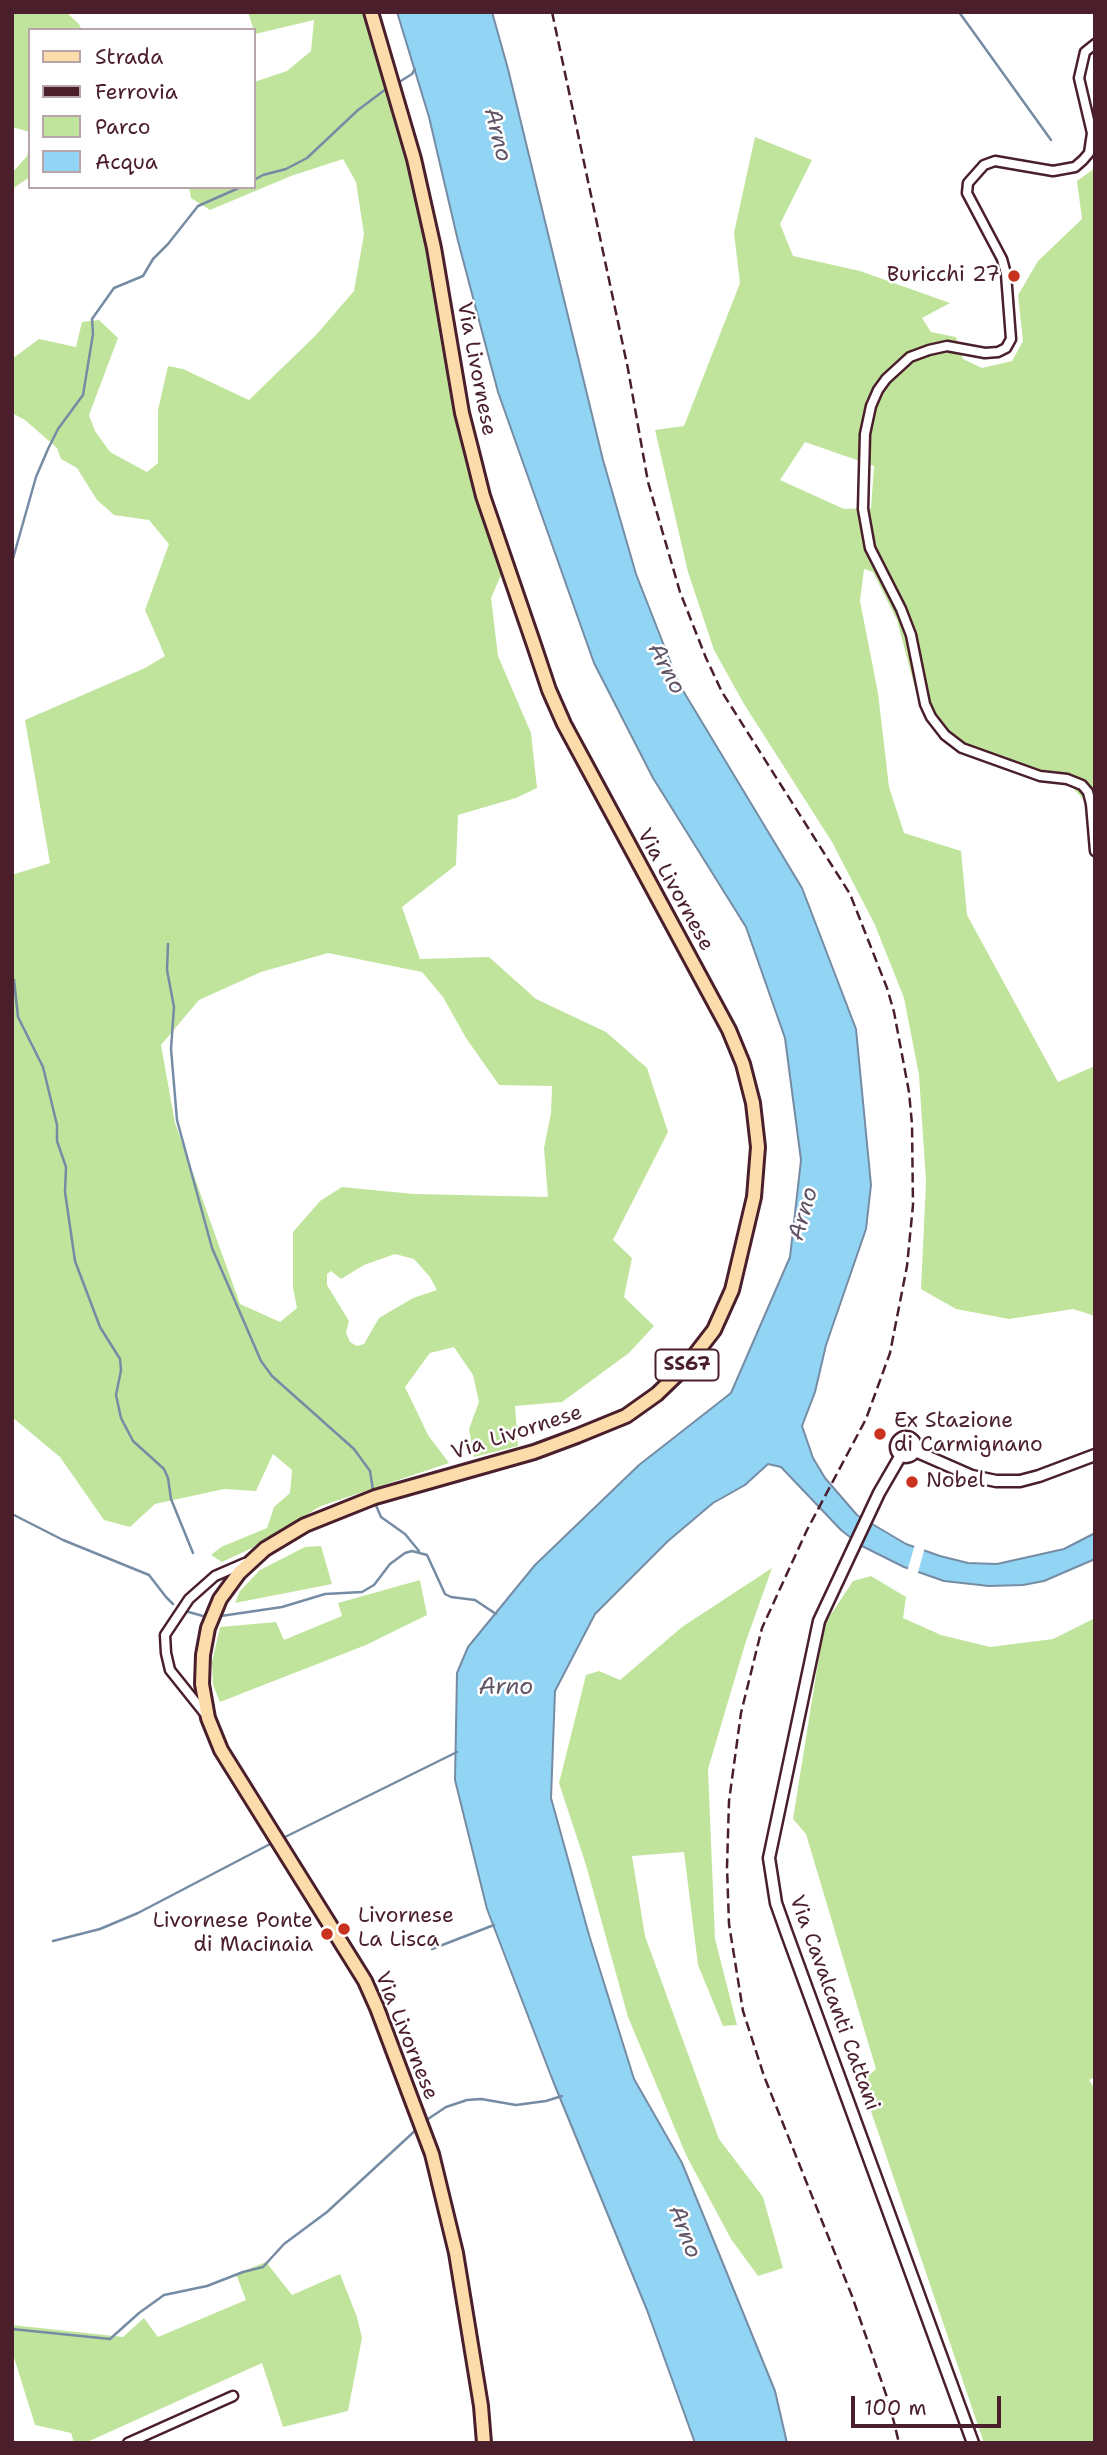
<!DOCTYPE html>
<html>
<head>
<meta charset="utf-8">
<style>
  body { margin:0 }
  #map { position:relative; width:1107px; height:2455px; overflow:hidden; background:#fff; font-family:"Shantell Sans",sans-serif }
  canvas { display:block }
  .frame { position:absolute; inset:0; border:14px solid #4a1f2b; pointer-events:none }
  .legend { position:absolute; left:28px; top:28px; width:228px; height:161px; box-sizing:border-box; background:#fff; border:2px solid #b7a5aa; margin:0; padding:9px 12px; list-style:none; font-size:21px; color:#4a1f2b }
  .legend li { display:flex; align-items:center; gap:14px; height:35px }
  .legend b { width:35px; border:2px solid #b7a5aa }
  .scale { position:absolute; left:851px; top:2396px; width:150px; height:32px; box-sizing:border-box; border:4px solid #4a1f2b; border-top:0; padding-left:9px; font-size:21px; line-height:24px; white-space:nowrap; color:#4a1f2b; -webkit-text-stroke:5px #fff; paint-order:stroke }
</style>
</head>
<body>
<div id="map">
<canvas width="1107" height="2455"></canvas>
<div class="frame"></div>
<ul class="legend">
<li><b style="height:9px;background:#fddcac"></b>Strada</li>
<li><b style="height:9px;background:#4a1f2b"></b>Ferrovia</li>
<li><b style="height:19px;background:#c1e49d"></b>Parco</li>
<li><b style="height:19px;background:#92d4f4"></b>Acqua</li>
</ul>
<div class="scale">100 m</div>
</div>
<script>
const context = document.querySelector('canvas').getContext('2d');
context.lineJoin = 'round';
function fillPath(path, color) { context.fillStyle = color; context.fill(path, 'evenodd'); }
const shape = rows => new Path2D(rows.map(r => 'M' + r).join(''));
function trace(path, color, width, dash) { context.strokeStyle = color; context.lineWidth = width; context.lineCap = dash ? 'butt' : 'round'; context.setLineDash(dash || []); context.stroke(path); }
function label(font, color, halo, rows, align = 'center') {
  context.font = font + ' "Shantell Sans",sans-serif'; context.lineWidth = 5; context.setLineDash([]); context.textBaseline = 'middle'; context.strokeStyle = halo; context.fillStyle = color; for (const [text, x, y, turn = 0] of rows) {
    context.save(); context.translate(x, y); context.rotate((+turn || 0) * Math.PI / 180); context.textAlign = isNaN(turn) ? turn : align; if (halo) context.strokeText(text, 0, 0); context.fillText(text, 0, 0); context.restore();
  }
}
fillPath(shape([
  [12,12,66,12,79,24,82,30,30,30,30,132,12,127],
  [248,12,366,12,398,117,477,490,502,573,491,598,498,656,531,733,537,788,516,798,458,815,456,865,402,907,420,959,489,957,536,999,606,1032,647,1068,668,1132,613,1240,632,1258,624,1297,654,1326,629,1353,562,1402,515,1406,518,1446,474,1457,469,1429,479,1402,473,1375,454,1347,430,1353,405,1387,428,1435,449,1463,321,1506,252,1548,222,1562,211,1555,221,1547,267,1528,274,1507,290,1493,292,1470,273,1454,256,1491,224,1489,155,1504,130,1527,104,1520,60,1457,12,1417,12,875,50,863,25,720,145,668,165,656,145,610,169,544,149,520,114,515,97,500,77,468,61,459,57,448,25,420,12,413,12,359,39,339,76,347,82,322,99,320,118,338,89,415,95,431,110,452,147,472,158,463,158,410,168,366,183,369,249,400,316,335,354,291,364,234,356,182,343,159,291,176,210,210,191,198,189,187,254,187,254,82,287,71,311,51,314,20,255,34],
  [328,953,422,972,443,997,466,1038,499,1085,552,1086,551,1113,544,1148,548,1197,414,1194,342,1187,320,1201,293,1232,293,1288,297,1308,280,1322,240,1304,175,1123,161,1045,199,1000,261,972],
  [395,1254,414,1259,430,1277,437,1290,413,1298,379,1318,364,1344,357,1346,350,1342,346,1333,349,1321,327,1285,327,1274,331,1271,341,1279,364,1265],
  [755,137,812,160,780,224,793,256,860,271,950,303,922,318,931,332,956,337,963,359,982,368,1012,361,1023,341,1018,295,1038,261,1082,219,1077,181,1095,168,1095,840,1089,841,1084,800,1068,783,975,759,942,740,919,703,897,620,873,572,864,569,860,601,878,693,889,787,904,833,961,851,967,915,1058,1082,1095,1066,1095,1316,1073,1309,1009,1319,956,1309,921,1289,926,1182,919,1075,904,998,875,925,832,842,744,704,714,650,688,572,655,430,684,426,740,283,734,233],
  [805,442,874,466,871,508,844,509,780,480],
  [30,145,30,177,12,189,12,173,27,156],
  [321,1546,332,1584,235,1603,240,1591,260,1570,305,1547],
  [772,1568,746,1641,708,1769,715,1939,737,2025,723,2026,698,1965,684,1852,632,1856,645,1936,719,2139,763,2197,783,2268,758,2276,731,2239,686,2155,628,2017,586,1865,559,1783,586,1675,599,1671,620,1680,682,1627],
  [871,1576,906,1597,903,1618,941,1635,990,1647,1053,1639,1095,1618,1095,2077,1089,2080,1095,2089,1095,2443,984,2443,861,2082,876,2069,806,1834,793,1819,824,1625,853,1581],
  [420,1580,427,1615,366,1645,220,1702,213,1685,212,1662,220,1627,276,1622,284,1640,342,1616,338,1603],
  [266,2262,292,2295,340,2274,357,2317,362,2338,348,2411,283,2427,262,2363,85,2443,74,2443,71,2433,35,2425,12,2351,12,2325,123,2337,144,2318,158,2337,246,2300,236,2274]
]), '#c1e49d');
const water = shape([
  [397,12,492,12,508,69,603,460,636,574,679,684,802,888,856,1029,871,1185,866,1229,826,1345,815,1392,802,1426,813,1458,825,1478,857,1515,906,1544,940,1556,968,1563,997,1564,1064,1549,1095,1533,1095,1559,1044,1581,1023,1585,989,1586,944,1581,904,1567,860,1545,841,1530,781,1467,768,1464,745,1485,713,1503,668,1541,595,1614,555,1691,551,1798,589,1935,634,2079,682,2163,775,2391,787,2443,695,2443,647,2310,553,2081,487,1909,455,1780,457,1673,468,1647,535,1565,639,1465,731,1393,790,1257,801,1160,785,1038,746,927,653,778,594,663,498,392,458,241,429,117,397,12]
]);
fillPath(water, '#92d4f4');
trace(water, '#758ca4', 2);
fillPath(shape([
  [915,1544,925,1547,917,1576,907,1572]
]), '#fff');
trace(shape([
  [959,12,1051,140],
  [12,13,13,12],
  [396,84,412,74,415,69],
  [254,180,263,175,286,169,307,158,358,110,390,86],
  [12,562,36,477,48,449,58,429,83,395,93,334,92,319,114,288,143,276,153,259,168,244,198,206,241,187],
  [168,944,167,970,174,1007,171,1049,177,1120,212,1248,261,1361,272,1376,354,1449,370,1471,373,1490],
  [14,980,18,1017,43,1067,57,1125,57,1141,66,1167,65,1192,75,1261,100,1327,120,1359,121,1370,116,1395,121,1418,133,1441,164,1469,168,1478,171,1499,193,1553],
  [375,1503,381,1517,405,1534,419,1551],
  [12,1514,63,1540,149,1575,166,1597,173,1604],
  [185,1611,203,1616],
  [221,1616,282,1607,325,1594,362,1592,374,1585,390,1564,405,1553,412,1551,427,1555,445,1594,451,1597,475,1600,496,1614],
  [281,1839,457,1752],
  [53,1941,100,1929,138,1913,272,1843],
  [432,1949,494,1925],
  [425,2121,446,2107,467,2100,481,2099,516,2105,546,2101,562,2096],
  [12,2329,110,2339,139,2313,164,2295,207,2286,243,2272,263,2267,284,2244,327,2212,418,2128]
]), '#758ca4', 2.5);
const minor = shape([
  [1095,44,1085,52,1079,78,1092,133,1089,153,1083,160,1075,167,1053,171,995,161,984,165,968,183,967,193,1002,259,1006,274,1011,339,1006,348,998,352,985,353,947,346,929,350,910,357,886,379,878,390,871,406,865,434,863,509,870,548,901,609,911,635,925,704,931,717,945,735,962,748,1040,776,1067,779,1082,785,1088,792,1091,804,1095,851],
  [206,1715,170,1670,166,1653,165,1635,189,1599,215,1576,245,1563],
  [128,2443,233,2396]
]);
const tertiary = shape([
  '896 1447a10 10 0 1 1 20 0a10 10 0 1 1-20 0Z',
  [915,1451,972,1476,996,1481,1020,1481,1039,1476,1095,1455],
  [901,1455,879,1493,819,1621,769,1858,776,1903,787,1934,973,2443]
]);
const primary = shape([
  [371,12,414,159,434,248,462,413,472,452,483,496,534,645,549,690,564,724,729,1030,743,1064,753,1103,758,1147,754,1197,732,1290,714,1330,687,1365,657,1394,626,1416,577,1436,534,1452,375,1497,305,1525,265,1549,239,1573,220,1599,208,1628,203,1655,202,1684,208,1718,221,1750,365,1981,377,2008,432,2154,456,2253,481,2406,484,2443]
]);
trace(minor, '#4a1f2b', 13);
trace(tertiary, '#4a1f2b', 15);
trace(primary, '#4a1f2b', 18);
trace(minor, '#fff', 8);
trace(tertiary, '#fff', 10);
trace(primary, '#fddcac', 12);
trace(shape([
  [552,12,628,369,648,482,680,592,706,658,722,692,850,894,887,988,894,1012,909,1092,912,1124,913,1205,907,1266,890,1353,866,1419,807,1530,762,1628,741,1713,729,1801,727,1867,729,1924,743,2011,764,2076,852,2296,890,2406,899,2443]
]), '#4a1f2b', 2.5, [10, 5]);
for (const [x, y, r, color] of [
  [1014,276,7,"#c8321e"],
  [880,1434,7,"#c8321e"],
  [912,1482,7,"#c8321e"],
  [344,1929,7,"#c8321e"],
  [327,1934,7,"#c8321e"]
]) { const dot = new Path2D(); dot.arc(x, y, r, 0, 2 * Math.PI); context.fillStyle = color; context.fill(dot); trace(dot, '#fff', 2.5); }
for (const [x, y, w] of [
  [687,1365,63]
]) { const box = new Path2D(); box.roundRect(x - w / 2, y - 15.5, w, 31, 5); context.fillStyle = '#fff'; context.fill(box); trace(box, '#4a1f2b', 2); }
label('bold 19px', '#4a1f2b', null, [
  ["SS67",687,1365]
]);
label('21px', '#4a1f2b', '#fff', [
  ["Buricchi 27",1000,276,"right"],
  ["Ex Stazione",894,1422],
  ["di Carmignano",894,1446],
  ["Nobel",926,1482],
  ["Livornese",358,1917],
  ["La Lisca",358,1941],
  ["Livornese Ponte",313,1922,"right"],
  ["di Macinaia",313,1946,"right"]
], 'left');
label('21px', '#4a1f2b', '#fff', [
  ["Via Livornese",476,369,79],
  ["Via Livornese",675,890,61],
  ["Via Livornese",517,1433,-18],
  ["Via Cavalcanti Cattani",834,2003,70],
  ["Via Livornese",406,2036,68]
]);
label('italic 23px', '#605567', '#fff', [
  ["Arno",497,135,76],
  ["Arno",666,669,62],
  ["Arno",804,1214,-74],
  ["Arno",506,1688],
  ["Arno",684,2232,69]
]);
</script>
</body>
</html>
